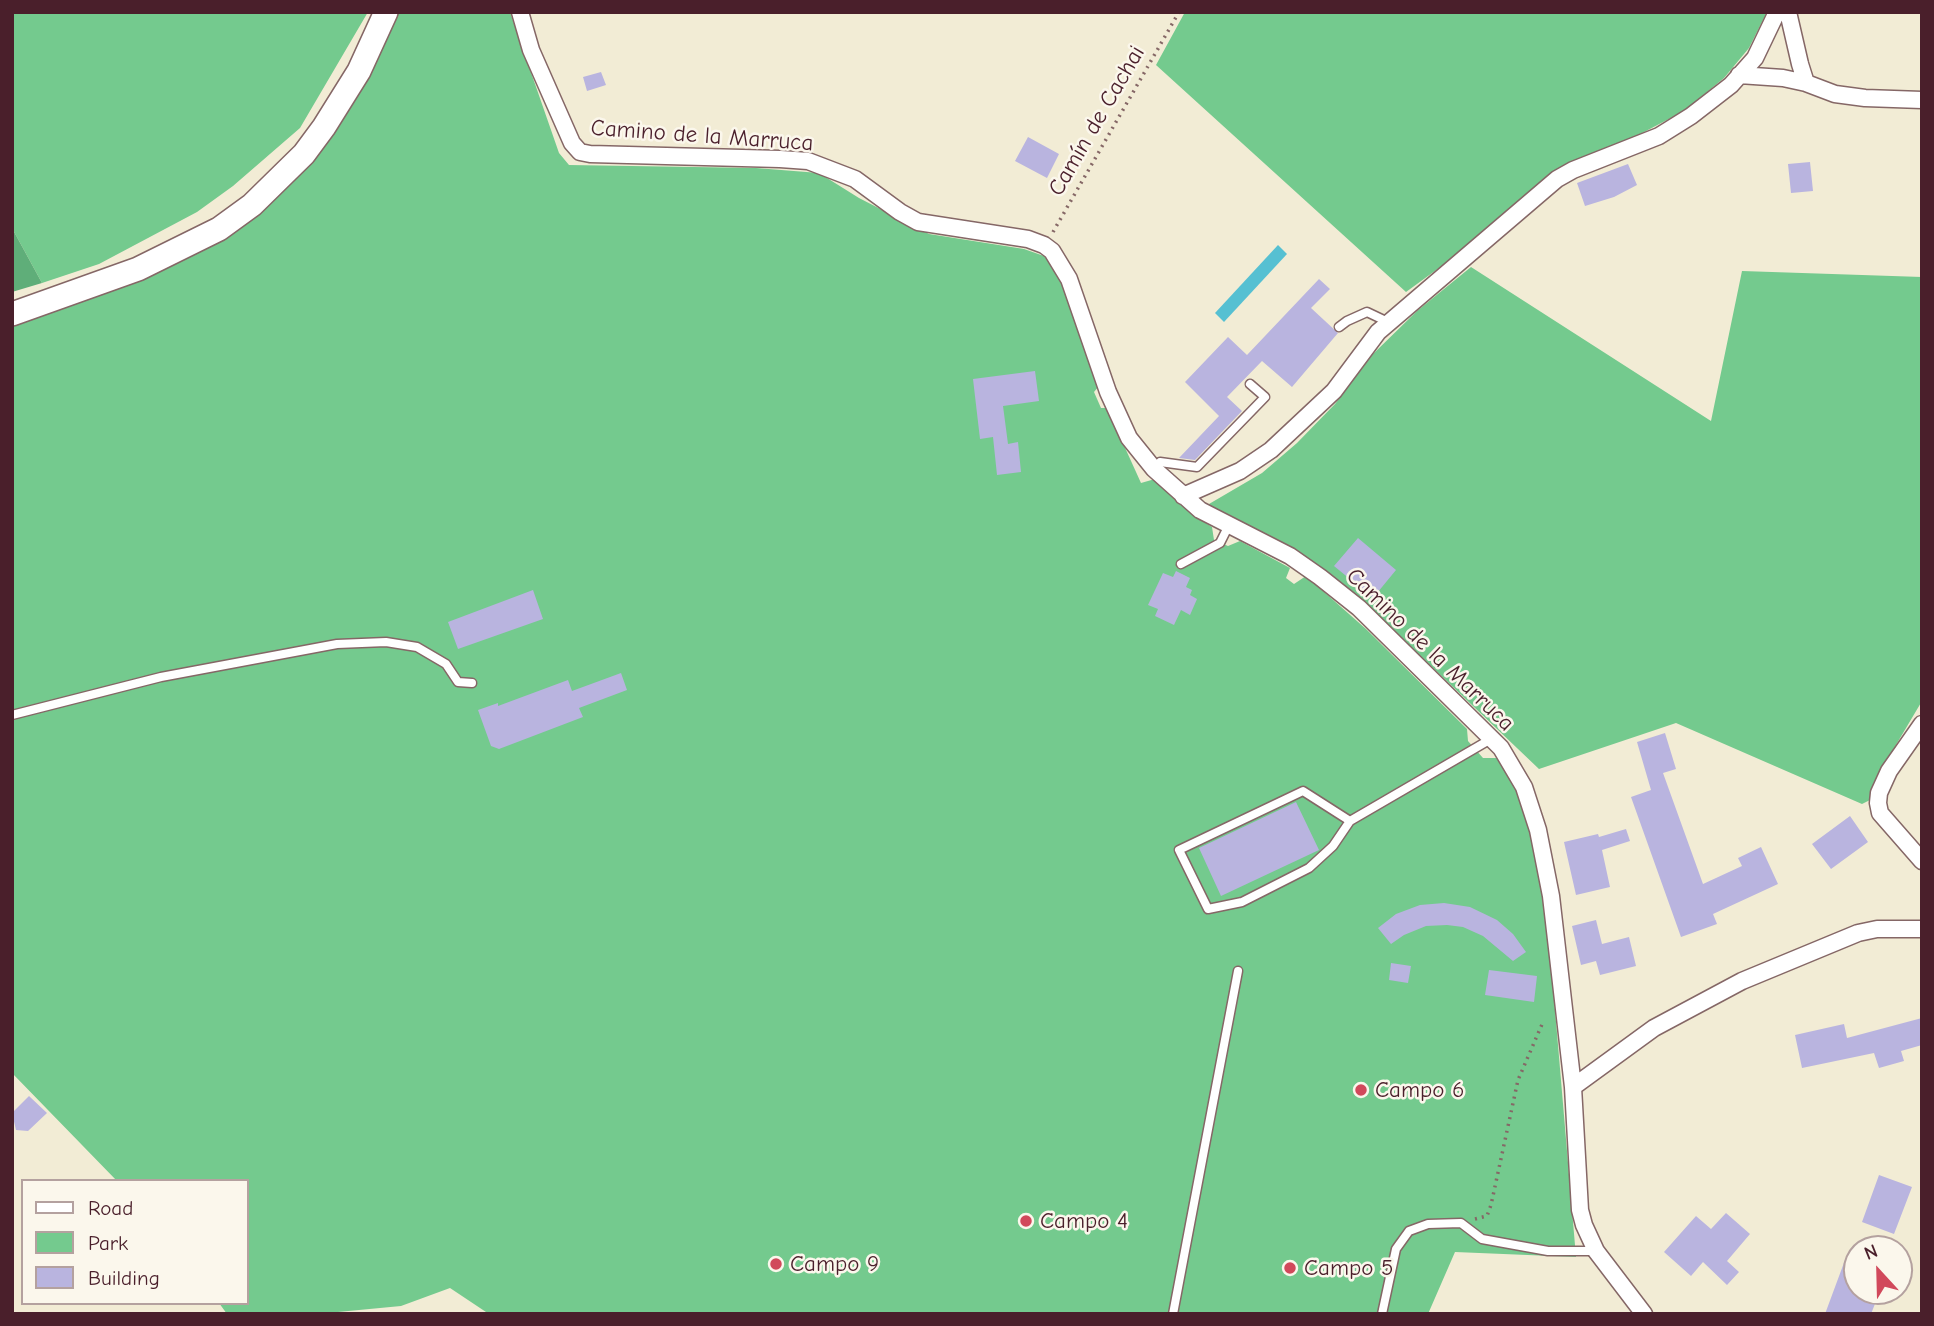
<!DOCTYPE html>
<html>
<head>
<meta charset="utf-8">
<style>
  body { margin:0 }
  #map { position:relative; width:1934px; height:1326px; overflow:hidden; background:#f2ecd5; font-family:"Comic Neue",sans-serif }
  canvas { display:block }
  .frame { position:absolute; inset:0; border:14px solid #4a1f2b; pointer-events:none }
  .legend { position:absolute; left:21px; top:1179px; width:228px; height:126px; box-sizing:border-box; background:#fbf7ec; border:2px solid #b4a19f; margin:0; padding:9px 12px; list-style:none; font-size:21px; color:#4a1f2b }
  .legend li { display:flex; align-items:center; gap:14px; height:35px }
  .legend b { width:35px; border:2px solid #b4a19f }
  .north { position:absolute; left:1843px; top:1235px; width:70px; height:70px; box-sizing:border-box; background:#fbf7ec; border:2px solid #b4a19f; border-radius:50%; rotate:338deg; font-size:19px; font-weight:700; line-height:28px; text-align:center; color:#4a1f2b }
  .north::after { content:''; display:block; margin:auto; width:24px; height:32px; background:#d1495b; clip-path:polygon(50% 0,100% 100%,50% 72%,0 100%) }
</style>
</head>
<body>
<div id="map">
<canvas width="1934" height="1326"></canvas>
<div class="frame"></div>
<ul class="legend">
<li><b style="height:9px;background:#fff"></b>Road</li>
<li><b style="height:19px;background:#74ca8e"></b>Park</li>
<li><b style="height:19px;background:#b9b4df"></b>Building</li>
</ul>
<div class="north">N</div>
</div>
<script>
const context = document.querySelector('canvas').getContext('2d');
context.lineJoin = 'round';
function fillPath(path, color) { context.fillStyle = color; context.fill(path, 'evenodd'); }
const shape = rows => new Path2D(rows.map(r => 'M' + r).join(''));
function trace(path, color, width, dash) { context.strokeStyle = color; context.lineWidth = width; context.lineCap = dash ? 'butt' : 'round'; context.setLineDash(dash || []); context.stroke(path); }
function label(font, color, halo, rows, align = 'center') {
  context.font = font + ' "Comic Neue",sans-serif'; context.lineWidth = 5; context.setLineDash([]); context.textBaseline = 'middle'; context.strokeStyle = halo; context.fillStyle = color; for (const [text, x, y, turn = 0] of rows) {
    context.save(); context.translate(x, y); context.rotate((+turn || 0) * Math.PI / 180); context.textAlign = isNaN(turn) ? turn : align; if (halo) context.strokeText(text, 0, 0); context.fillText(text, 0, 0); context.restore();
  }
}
fillPath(shape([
  [12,12,368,12,300,128,233,186,197,212,99,264,42,283,12,228],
  [395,12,510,12,559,153,569,165,756,168,819,173,859,198,929,234,1024,249,1044,256,1055,265,1062,278,1099,386,1094,392,1101,408,1107,408,1141,483,1155,479,1190,513,1212,527,1214,540,1228,546,1240,541,1290,568,1286,578,1294,584,1306,576,1366,629,1467,729,1468,741,1483,758,1497,758,1519,792,1539,858,1545,892,1576,1257,1455,1252,1428,1314,489,1314,450,1288,401,1306,317,1314,227,1314,219,1303,247,1303,247,1181,117,1181,12,1073,12,324,147,277,198,252,254,216],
  [1185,12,1767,12,1749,48,1724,78,1684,111,1627,141,1594,156,1520,200,1465,249,1406,292,1156,65],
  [1471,267,1711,421,1742,271,1922,277,1922,701,1874,782,1870,800,1862,804,1676,723,1539,769,1390,627,1321,569,1211,510,1209,504,1262,473,1297,443,1335,404,1373,354,1417,311]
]), '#74ca8e');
fillPath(shape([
  [12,228,42,283,12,292]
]), '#5fae79');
fillPath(shape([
  [1278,245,1287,254,1224,322,1215,313]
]), '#56c0d2');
fillPath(shape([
  [601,72,606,85,587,91,583,77],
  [1028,137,1059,154,1047,178,1015,161],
  [1810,162,1813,191,1791,193,1788,164],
  [1628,164,1637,185,1614,197,1585,206,1577,183],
  [1319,279,1330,289,1311,308,1338,333,1292,387,1262,361,1227,397,1242,411,1195,460,1179,458,1219,416,1185,382,1228,337,1247,355],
  [1035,371,1039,401,1003,406,1008,444,1018,442,1021,472,997,475,993,437,980,439,973,379],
  [1358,538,1396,570,1373,598,1334,566],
  [1176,571,1190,578,1186,587,1192,590,1190,595,1197,599,1190,615,1181,610,1174,625,1155,616,1158,609,1148,605,1163,573,1173,577],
  [533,590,543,619,458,649,448,622],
  [621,673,627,690,579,708,583,717,499,749,491,746,478,710,498,703,498,706,568,680,572,691],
  [1665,733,1676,769,1663,773,1703,884,1742,866,1738,858,1761,847,1778,884,1713,914,1717,924,1681,937,1631,797,1651,790,1637,742],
  [1296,802,1319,850,1221,896,1199,848],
  [1850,816,1868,842,1831,869,1812,844],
  [1626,829,1630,841,1602,850,1610,887,1576,895,1564,842,1598,834,1599,837],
  [1444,903,1470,907,1497,920,1513,934,1526,952,1513,961,1483,936,1463,927,1447,925,1426,926,1404,935,1391,944,1378,928,1396,914,1420,905],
  [1596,920,1602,944,1629,937,1636,966,1600,975,1596,961,1581,965,1572,926],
  [1391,963,1411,966,1408,983,1389,980],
  [1489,970,1537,976,1534,1002,1485,995],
  [1922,1018,1922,1045,1901,1051,1904,1061,1879,1068,1874,1053,1802,1068,1795,1035,1844,1024,1847,1038],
  [29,1096,47,1113,28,1131,16,1130,12,1113],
  [1879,1175,1912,1187,1894,1234,1862,1222],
  [1726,1213,1750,1234,1727,1261,1739,1272,1727,1285,1703,1262,1691,1276,1664,1252,1696,1216,1711,1229],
  [1845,1260,1857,1265,1857,1291,1880,1291,1871,1314,1825,1314]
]), '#b9b4df');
const lane = shape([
  [1339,327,1347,321,1367,312,1388,322],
  [1154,469,1160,462,1197,467,1265,397,1250,384],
  [1181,564,1220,543,1229,525],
  [12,715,161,677,337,644,386,642,417,647,446,664,458,682,472,683],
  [1350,821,1333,846,1309,868,1242,902,1208,909,1179,850,1303,791,1350,821,1491,739],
  [1173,1314,1238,971],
  [1382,1314,1396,1249,1409,1231,1428,1224,1461,1223,1482,1239,1548,1251,1596,1251]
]);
const street = shape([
  [520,12,531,50,572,143,580,152,590,154,780,159,808,161,855,179,900,212,918,222,1028,239,1044,245,1052,251,1069,279,1108,392,1129,438,1154,469,1200,510,1290,556,1320,577,1359,608,1501,748,1524,787,1538,830,1551,896,1573,1087,1580,1210,1584,1225,1596,1251,1644,1314],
  [1788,12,1800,64,1806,83],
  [1739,75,1783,78,1806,83,1835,94,1865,98,1922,100],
  [1183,496,1240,471,1271,450,1334,391,1378,332,1557,179,1573,170,1659,136,1691,116,1731,85,1755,58,1777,12],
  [1922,724,1889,771,1879,793,1878,803,1880,813,1922,861],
  [1573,1087,1654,1028,1742,981,1858,933,1877,929,1922,929]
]);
const secondary = shape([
  [12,314,138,269,219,229,252,205,304,154,324,127,359,71,386,12]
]);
trace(lane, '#856766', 11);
trace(street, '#856766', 19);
trace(secondary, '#856766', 26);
trace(shape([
  [1053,232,1179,12],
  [1475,1219,1487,1216,1491,1205,1518,1080,1543,1022]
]), '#856766', 3.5, [2, 5]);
trace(lane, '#fff', 8);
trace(street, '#fff', 16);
trace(secondary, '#fff', 23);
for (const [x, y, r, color] of [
  [1361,1090,7,"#d1495b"],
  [1026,1221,7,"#d1495b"],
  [776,1264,7,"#d1495b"],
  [1290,1268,7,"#d1495b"]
]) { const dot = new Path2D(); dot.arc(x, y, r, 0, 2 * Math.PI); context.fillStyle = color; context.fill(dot); trace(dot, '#fbf7ec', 2.5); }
label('23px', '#4a1f2b', '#fbf7ec', [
  ["Camín de Cachai",1097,121,-60],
  ["Camino de la Marruca",702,136,4],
  ["Camino de la Marruca",1430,650,44]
]);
label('23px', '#4a1f2b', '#fbf7ec', [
  ["Campo 6",1375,1090],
  ["Campo 4",1040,1221],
  ["Campo 9",790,1264],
  ["Campo 5",1304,1268]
], 'left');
</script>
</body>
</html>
